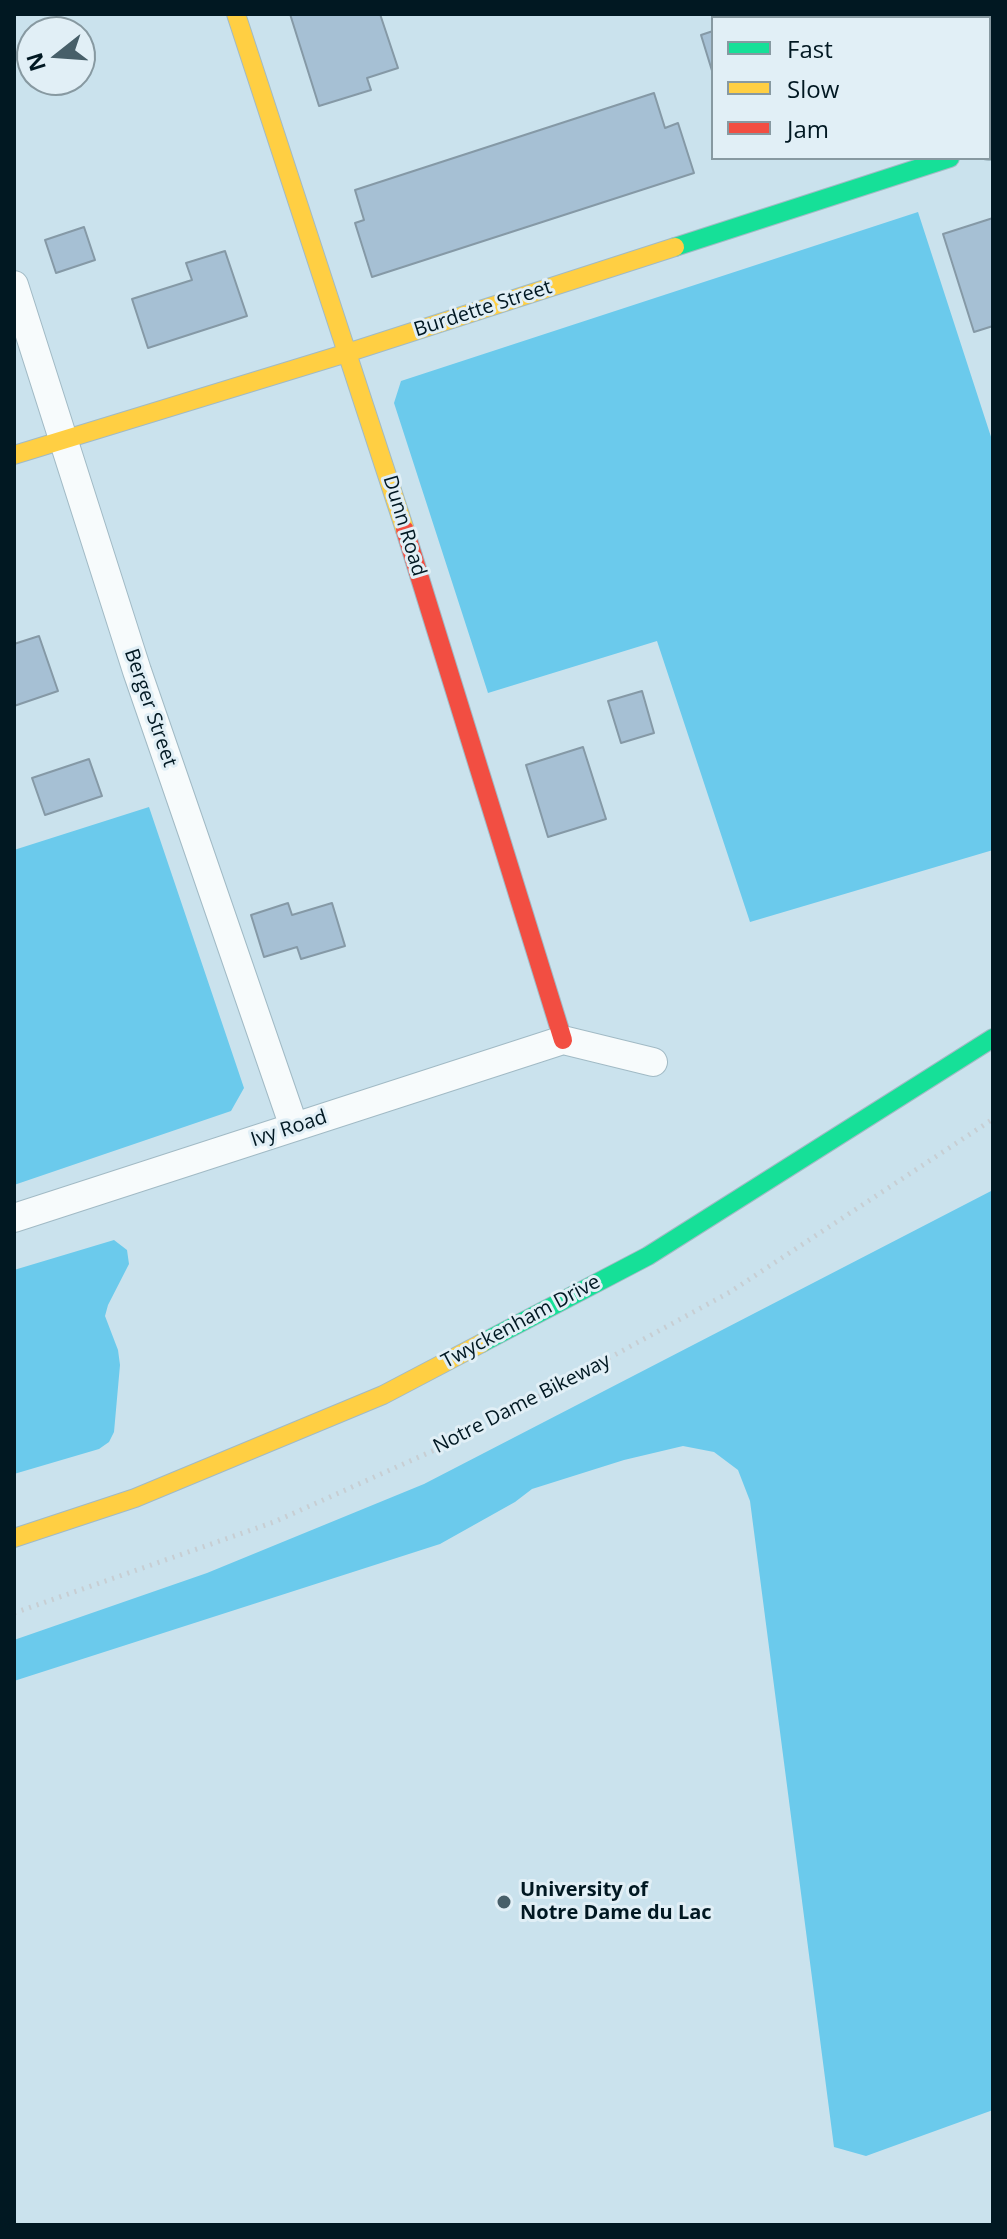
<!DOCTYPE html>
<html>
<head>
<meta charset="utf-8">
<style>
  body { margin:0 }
  #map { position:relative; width:1007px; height:2239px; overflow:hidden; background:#cae2ed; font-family:"Open Sans",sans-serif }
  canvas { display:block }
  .frame { position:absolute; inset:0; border:16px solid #011822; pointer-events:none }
  .legend { position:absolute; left:711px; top:16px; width:280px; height:144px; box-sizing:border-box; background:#e1eff6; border:2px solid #8799a1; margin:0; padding:10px 14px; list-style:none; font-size:24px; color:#011822 }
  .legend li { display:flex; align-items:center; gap:16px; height:40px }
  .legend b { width:40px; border:2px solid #8799a1 }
  .north { position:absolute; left:16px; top:16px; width:80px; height:80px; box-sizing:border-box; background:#e1eff6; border:2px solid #8799a1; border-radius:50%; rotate:253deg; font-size:22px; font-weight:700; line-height:32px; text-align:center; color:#011822 }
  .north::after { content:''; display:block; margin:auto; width:28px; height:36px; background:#475f69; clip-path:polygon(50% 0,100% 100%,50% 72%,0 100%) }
</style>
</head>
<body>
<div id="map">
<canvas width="1007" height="2239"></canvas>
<div class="frame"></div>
<ul class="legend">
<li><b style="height:10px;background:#16e098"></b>Fast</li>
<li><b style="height:10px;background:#ffcf43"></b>Slow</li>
<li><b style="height:10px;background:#f24e42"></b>Jam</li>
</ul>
<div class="north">N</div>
</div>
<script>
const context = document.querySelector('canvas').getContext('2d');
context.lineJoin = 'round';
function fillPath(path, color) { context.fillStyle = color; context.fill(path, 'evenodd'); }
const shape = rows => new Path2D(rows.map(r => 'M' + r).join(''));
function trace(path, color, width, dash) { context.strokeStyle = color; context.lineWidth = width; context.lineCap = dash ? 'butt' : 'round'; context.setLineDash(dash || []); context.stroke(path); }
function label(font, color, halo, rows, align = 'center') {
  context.font = font + ' "Open Sans",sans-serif'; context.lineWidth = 6; context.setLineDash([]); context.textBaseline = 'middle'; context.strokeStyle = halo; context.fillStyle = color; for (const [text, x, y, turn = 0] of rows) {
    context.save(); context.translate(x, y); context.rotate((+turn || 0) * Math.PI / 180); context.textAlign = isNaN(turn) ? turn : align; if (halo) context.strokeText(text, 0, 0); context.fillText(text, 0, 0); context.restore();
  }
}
fillPath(shape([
  [918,212,993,443,993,850,750,922,657,641,488,693,394,403,401,381],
  [149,807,244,1088,231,1111,14,1185,14,850],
  [993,1190,993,2110,866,2156,834,2147,750,1501,738,1470,714,1452,683,1446,624,1460,532,1489,515,1502,440,1544,14,1681,14,1640,207,1573,424,1484],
  [114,1240,127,1250,129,1264,108,1305,105,1316,118,1350,120,1365,114,1432,109,1442,99,1449,14,1474,14,1270]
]), '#6bcaec');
const building = shape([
  [290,14,380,14,398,68,367,78,371,90,319,106,290,14],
  [767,14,835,14,836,18,754,18,767,14],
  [854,14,989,14,992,25,989,26,989,18,855,18,854,14],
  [713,31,713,74,701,35,713,31],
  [654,93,665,128,678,123,694,173,372,277,355,223,364,220,355,190,654,93],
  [993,218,993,326,974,332,943,234,993,218],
  [84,227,95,260,56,273,45,240,84,227],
  [225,251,247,316,148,348,132,299,192,280,186,263,225,251],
  [39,636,58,691,14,706,14,644,39,636],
  [642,691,654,733,621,743,608,701,642,691],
  [583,747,606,819,548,837,526,765,583,747],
  [89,759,102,796,45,815,32,778,89,759],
  [288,903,292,915,332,903,345,946,301,959,297,947,264,957,251,915,288,903]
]);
fillPath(building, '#a6c0d4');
trace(building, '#8599a6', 2);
const street = shape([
  [989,146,993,144],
  [14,285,137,671,294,1127],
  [14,1218,563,1040,653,1062]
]);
const fast = shape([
  [675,247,950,158],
  [482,1343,648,1256,993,1038]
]);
const slow = shape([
  [236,14,405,530],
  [14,455,347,353,675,247],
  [14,1538,135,1498,383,1395,482,1343]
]);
const jam = shape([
  [405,530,563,1040]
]);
trace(street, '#a1bac5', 30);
trace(fast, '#a1bac5', 20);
trace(slow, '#a1bac5', 20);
trace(jam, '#a1bac5', 20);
trace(shape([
  [14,1613,274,1522,468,1435,730,1292,993,1119]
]), '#c7ced3', 5, [2, 6]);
trace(street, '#f7fbfc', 28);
trace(fast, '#16e098', 18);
trace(slow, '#ffcf43', 18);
trace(jam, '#f24e42', 18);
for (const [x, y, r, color] of [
  [504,1902,8,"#475f69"]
]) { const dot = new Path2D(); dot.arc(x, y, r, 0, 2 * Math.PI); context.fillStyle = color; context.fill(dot); trace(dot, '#e1eff6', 3); }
label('20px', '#011822', '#e1eff6', [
  ["Burdette Street",483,309,-18],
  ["Dunn Road",404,526,73],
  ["Berger Street",150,708,71],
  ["Ivy Road",289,1129,-18],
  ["Twyckenham Drive",521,1322,-28],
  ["Notre Dame Bikeway",522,1404,-27]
]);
label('bold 20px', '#011822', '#e1eff6', [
  ["University of",520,1890],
  ["Notre Dame du Lac",520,1913]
], 'left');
</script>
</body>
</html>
